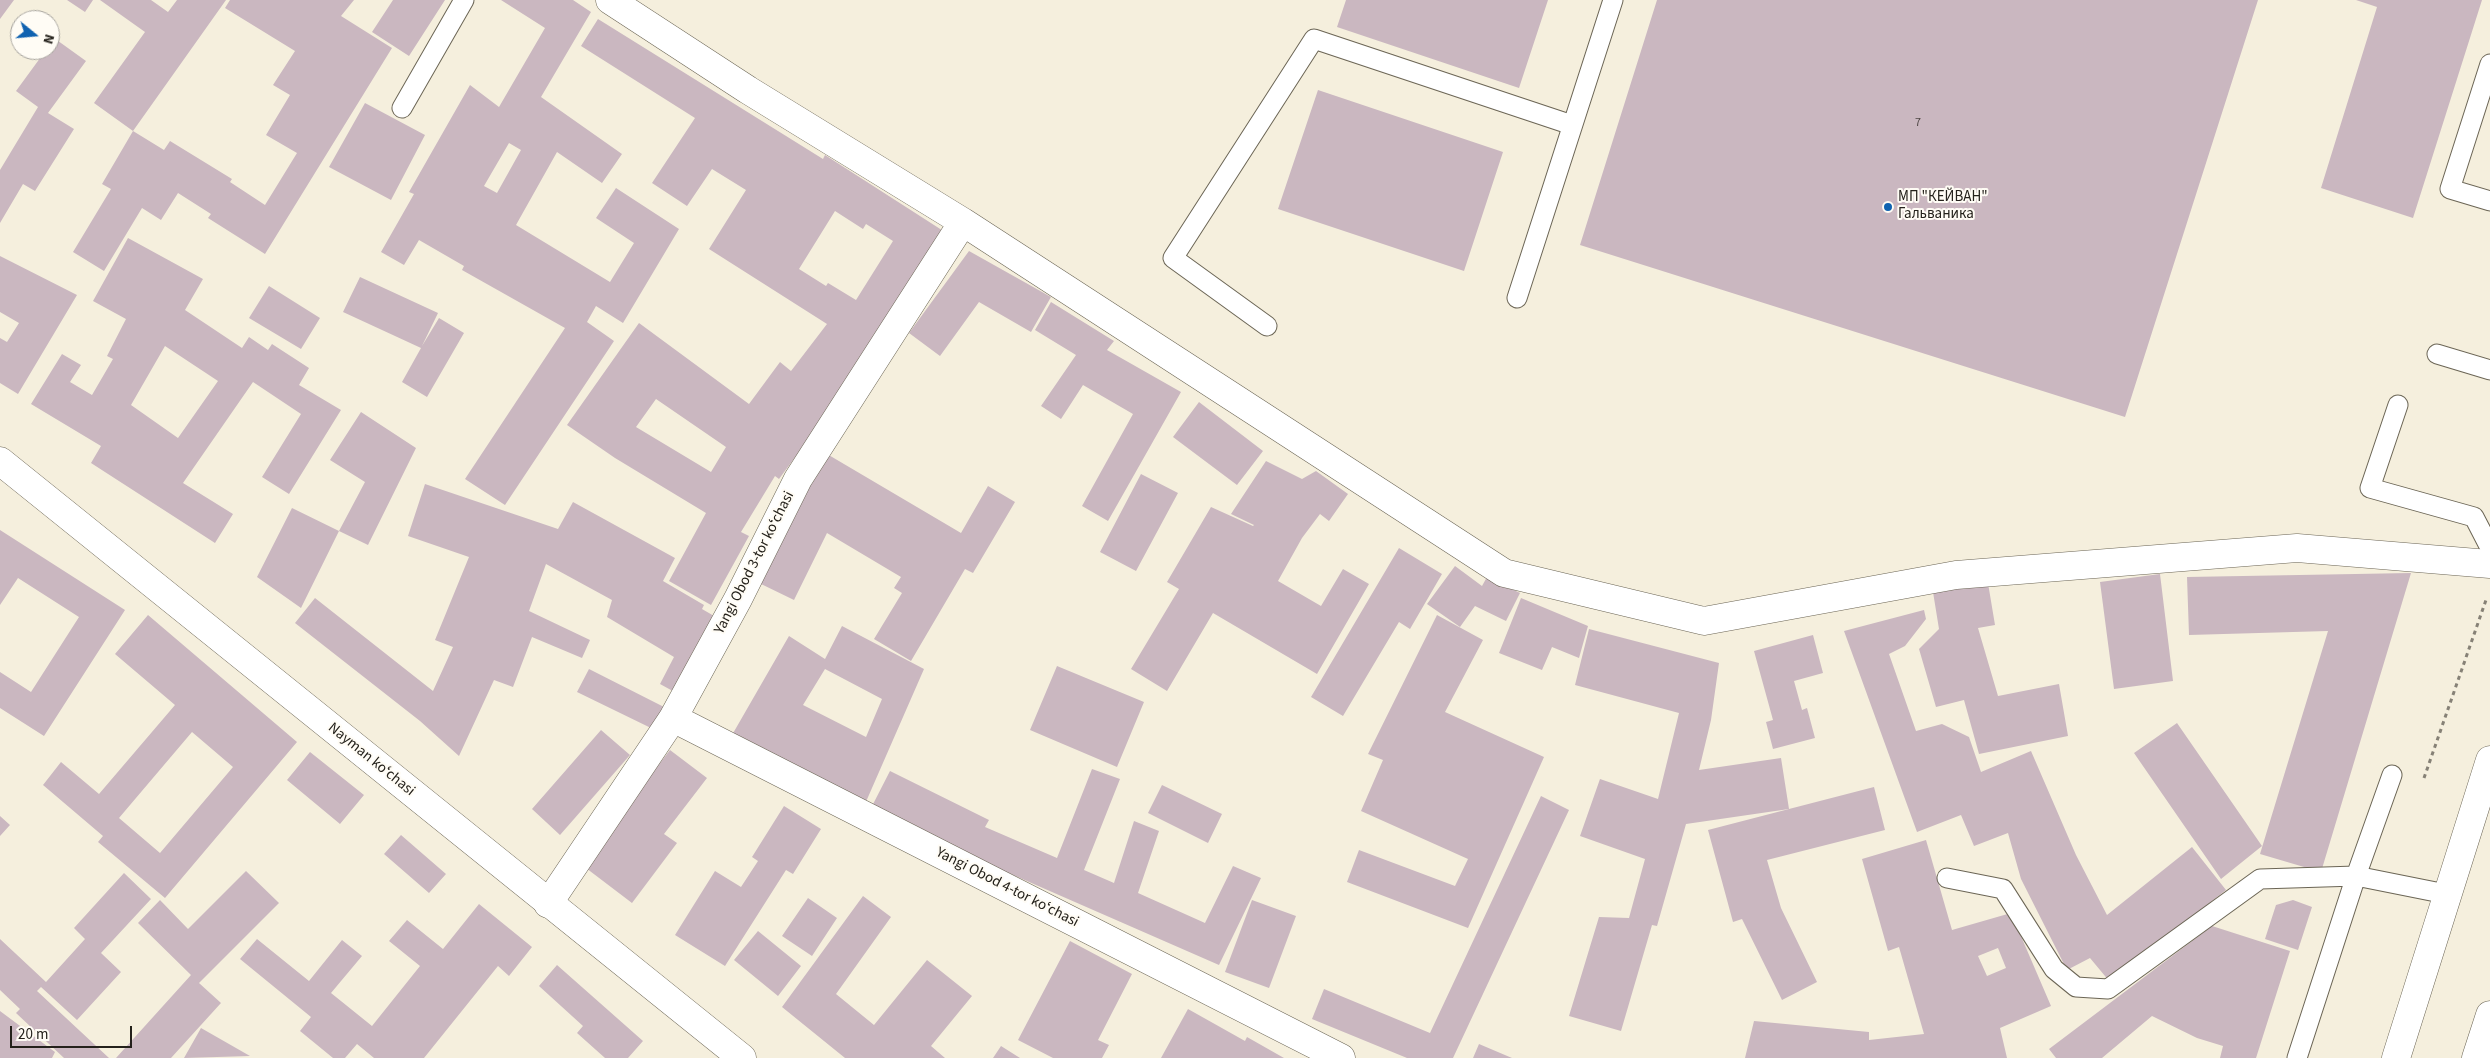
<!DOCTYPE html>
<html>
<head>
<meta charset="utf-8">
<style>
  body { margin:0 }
  #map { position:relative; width:2490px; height:1058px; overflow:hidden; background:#f5efdd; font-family:"Source Sans 3",sans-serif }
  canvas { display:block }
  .north { position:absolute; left:10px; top:10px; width:50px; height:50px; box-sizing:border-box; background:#fffcf5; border:1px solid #a7a49e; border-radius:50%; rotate:107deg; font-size:14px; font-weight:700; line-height:20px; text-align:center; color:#24211b }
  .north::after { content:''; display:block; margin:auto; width:18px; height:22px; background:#1062b0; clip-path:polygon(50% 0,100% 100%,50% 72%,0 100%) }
  .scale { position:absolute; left:10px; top:1026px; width:122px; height:22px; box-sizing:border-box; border:2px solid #24211b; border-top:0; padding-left:6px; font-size:15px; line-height:18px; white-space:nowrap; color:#24211b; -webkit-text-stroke:4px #fffcf5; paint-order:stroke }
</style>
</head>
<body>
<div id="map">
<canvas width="2490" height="1058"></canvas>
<div class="north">N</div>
<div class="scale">20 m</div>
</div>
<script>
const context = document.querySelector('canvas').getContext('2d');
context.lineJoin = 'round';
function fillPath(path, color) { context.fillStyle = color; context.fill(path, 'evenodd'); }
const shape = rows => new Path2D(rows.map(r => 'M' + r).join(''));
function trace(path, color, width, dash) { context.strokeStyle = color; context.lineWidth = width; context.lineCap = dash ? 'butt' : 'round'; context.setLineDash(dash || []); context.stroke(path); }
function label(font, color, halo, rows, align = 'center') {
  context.font = font + ' "Source Sans 3",sans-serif'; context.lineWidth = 4; context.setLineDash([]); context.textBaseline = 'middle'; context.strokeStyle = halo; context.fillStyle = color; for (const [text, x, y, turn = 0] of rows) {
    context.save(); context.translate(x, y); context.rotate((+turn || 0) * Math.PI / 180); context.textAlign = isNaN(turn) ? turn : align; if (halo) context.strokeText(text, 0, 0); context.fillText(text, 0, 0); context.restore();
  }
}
fillPath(shape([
  [0,0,14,0,0,19],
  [67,0,93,0,85,12],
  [100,0,151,0,168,12,177,0,226,0,133,131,94,103,145,32],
  [230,0,354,0,341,16,392,48,265,254,208,218,211,214,178,193,161,220,142,208,104,271,73,252,111,189,102,184,133,131,164,150,170,141,232,179,230,182,265,205,297,153,266,135,290,95,273,85,295,51,225,8],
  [393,0,445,0,409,56,372,32],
  [501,0,573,0,591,12,541,97,622,154,602,183,557,152,516,225,610,282,634,243,596,218,616,188,679,229,623,323,596,306,587,322,614,341,505,505,465,479,565,328,462,270,464,266,419,240,404,265,381,252,414,194,409,192,470,85,499,107,545,28],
  [509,143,521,150,497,193,484,186],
  [1346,0,1548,0,1519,88,1337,27],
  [1657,0,2258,0,2125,417,1580,245],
  [2356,0,2482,0,2413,218,2321,188,2377,7],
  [598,19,823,159,825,155,948,234,872,353,779,479,775,476,741,532,749,536,711,605,669,581,706,513,615,458,567,425,639,323,749,404,780,362,791,371,827,324,709,249,746,190,712,169,687,206,652,183,695,118,581,46],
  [835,211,863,229,866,224,893,241,856,300,828,283,826,286,799,269],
  [656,399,726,447,711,472,636,427],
  [54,38,86,61,48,113,74,129,35,191,23,184,0,223,0,170,38,107,16,91,46,50,50,50,50,45],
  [1318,90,1503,152,1464,271,1278,209],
  [365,103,425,135,391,200,329,167],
  [128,238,203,279,185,310,242,348,249,337,268,350,272,344,309,368,299,385,341,410,289,494,262,477,301,414,253,382,183,483,233,514,215,543,91,463,101,446,31,404,62,354,81,365,70,382,92,395,113,359,107,356,126,319,93,301],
  [165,346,218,381,178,438,131,405],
  [969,251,1051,297,1031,332,979,302,940,356,909,333],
  [0,256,77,295,18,394,0,383,0,338,7,342,19,323,0,312],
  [360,277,438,313,422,346,439,318,464,333,427,397,402,382,421,348,343,312],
  [269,286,320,318,301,349,249,318],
  [1051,302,1114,341,1107,350,1181,392,1108,521,1082,506,1133,414,1083,385,1061,419,1041,406,1076,355,1035,330],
  [1199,402,1263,451,1237,485,1173,437],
  [361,412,416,448,368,545,339,531,365,482,330,460],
  [827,454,961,533,988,486,1015,502,973,573,965,569,911,661,874,639,902,593,894,588,901,577,827,533,794,600,759,583],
  [1266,461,1302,479,1316,471,1348,494,1329,521,1320,514,1302,538,1278,581,1321,606,1343,569,1369,584,1317,674,1213,613,1167,691,1131,669,1179,589,1167,582,1211,507,1253,526,1254,525,1231,514],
  [1141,474,1178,493,1136,571,1100,552],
  [425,484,558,529,573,502,675,558,663,581,704,605,702,609,721,620,680,695,660,684,674,657,607,617,612,600,546,564,529,611,590,640,582,658,532,637,513,687,494,680,459,756,420,721,295,623,315,598,433,691,453,647,435,640,469,557,408,536],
  [292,508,339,531,301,608,257,577],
  [0,530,125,610,44,736,0,708,0,672,31,692,79,617,18,578,0,605],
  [1399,548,1442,574,1410,629,1399,622,1343,716,1311,697],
  [1455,566,1482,586,1487,577,1520,593,1506,621,1475,606,1460,627,1427,604],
  [2411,573,2321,872,2260,854,2328,631,2189,635,2187,577],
  [2160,574,2173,681,2114,689,2100,582],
  [1988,583,1995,625,1978,628,1998,696,2059,684,2068,736,1979,754,1964,700,1936,707,1919,649,1939,629,1933,592],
  [1521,598,1588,626,1579,658,1552,647,1542,670,1499,653],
  [1924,610,1926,619,1905,646,1889,654,1916,731,1942,724,1969,737,1981,772,2031,751,2076,855,2107,915,2192,847,2226,890,2110,982,2090,958,2067,970,2021,879,2008,833,1974,846,1961,815,1917,832,1844,631],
  [148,615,297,742,165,898,98,842,103,836,43,785,61,762,99,794,175,705,115,654],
  [192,732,233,767,160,853,119,818],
  [1437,615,1483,640,1445,712,1544,757,1468,928,1347,882,1359,850,1455,886,1468,859,1361,811,1383,760,1368,754],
  [842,626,924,669,865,804,732,735,789,636,825,659],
  [825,669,882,699,866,737,803,705],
  [1589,629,1719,663,1711,720,1699,770,1781,758,1789,809,1874,787,1885,830,1767,860,1781,908,1817,982,1782,1000,1742,919,1733,922,1708,830,1789,809,1686,824,1657,926,1652,925,1621,1031,1569,1016,1599,917,1629,918,1645,859,1580,836,1600,779,1658,799,1679,713,1575,685],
  [1813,635,1823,673,1794,681,1802,710,1807,708,1815,738,1773,749,1766,722,1773,720,1754,651],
  [1057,666,1144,702,1117,767,1030,730],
  [589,669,664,707,653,729,577,692],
  [2177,723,2262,846,2221,879,2134,753],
  [601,730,630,755,560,835,532,809],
  [670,750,707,778,664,834,677,843,632,903,582,865],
  [310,752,364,795,340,824,287,780],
  [1092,769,1120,779,1084,870,1114,883,1134,821,1159,831,1138,893,1205,923,1233,866,1261,878,1219,965,869,812,890,771,989,820,985,827,1057,858],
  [1162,785,1222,814,1208,843,1148,813],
  [1541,796,1569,810,1453,1058,1407,1058,1312,1019,1324,989,1430,1033],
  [784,806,821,829,793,874,786,870,725,966,675,935,715,871,741,887,758,861,752,857],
  [0,816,10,825,0,836],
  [401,835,446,874,429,893,384,854],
  [1926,840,1952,930,2011,913,2051,1006,2000,1028,2007,1058,1745,1058,1754,1021,1869,1032,1869,1040,1924,1034,1899,947,1888,951,1862,859],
  [1998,948,2006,968,1987,976,1978,956],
  [246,871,279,903,199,983,221,1003,171,1058,116,1058,191,975,138,923,160,900,188,929],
  [124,873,151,899,101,953,121,972,77,1020,41,987,37,991,109,1058,64,1058,16,1013,20,1009,0,990,0,939,46,982,85,939,74,928],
  [863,896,891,917,836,994,874,1025,927,960,972,996,931,1046,945,1058,845,1058,782,1007],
  [808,898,837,918,812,956,782,936],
  [1252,900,1296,916,1269,988,1225,972],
  [2293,900,2312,907,2298,950,2265,939,2276,905],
  [479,904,532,947,509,976,498,966,424,1058,374,1058,357,1044,345,1058,333,1058,300,1031,311,1017,240,959,257,939,309,981,342,940,362,956,331,993,372,1026,420,966,389,941,407,920,443,949],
  [2212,926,2290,951,2256,1058,2220,1058,2223,1046,2197,1038,2152,1016,2102,1058,2056,1058,2049,1049],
  [758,931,801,966,778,996,734,960],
  [1070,941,1132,974,1098,1040,1109,1045,1102,1058,1053,1058,1018,1040],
  [557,965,643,1041,628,1058,605,1058,577,1033,583,1026,539,986],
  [1188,1009,1245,1041,1247,1037,1284,1058,1161,1058],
  [0,1011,55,1052,52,1058,0,1058],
  [201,1028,250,1056,184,1058],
  [1479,1044,1512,1058,1473,1058],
  [1001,1046,1020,1058,993,1058]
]), '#cab7c0');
const service = shape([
  [2490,64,2450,189,2490,201],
  [402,108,464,0],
  [1517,298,1613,0],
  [1267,326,1173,258,1314,39,1572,125],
  [2437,354,2490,370],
  [2398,405,2370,488,2474,517,2490,548],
  [1947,878,2003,889,2054,969,2076,987,2108,989,2260,879,2356,876,2446,894],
  [2297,1058,2356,876,2392,775]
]);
const minor = shape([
  [610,0,748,90,963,222,1504,573,1704,621,1956,575,2297,548,2490,564],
  [673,718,1341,1058],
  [548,904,673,718,738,599,798,479,963,222]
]);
const secondary = shape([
  [0,461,742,1058],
  [2396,1058,2490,760],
  [2476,1058,2490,1015]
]);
trace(service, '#6b6555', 21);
trace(minor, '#6b6555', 29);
trace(secondary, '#6b6555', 29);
trace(shape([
  [2424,778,2486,600]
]), '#868176', 3, [4, 4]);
trace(service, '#fff', 19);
trace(minor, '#fff', 28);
trace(secondary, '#fff', 28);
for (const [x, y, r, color] of [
  [1888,207,5,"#1062b0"]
]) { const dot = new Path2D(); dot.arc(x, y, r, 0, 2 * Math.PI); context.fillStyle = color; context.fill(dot); trace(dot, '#fffcf5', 2); }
label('12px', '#4e4644', null, [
  ["7",1918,123]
]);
label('15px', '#24211b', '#fffcf5', [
  ["МП \"КЕЙВАН\"",1898,198],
  ["Гальваника",1898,215]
], 'left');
label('15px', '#24211b', '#fffcf5', [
  ["Yangi Obod 3-tor koʻchasi",755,563,-63],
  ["Nayman koʻchasi",371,760,39],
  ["Yangi Obod 4-tor koʻchasi",1007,888,27]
]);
</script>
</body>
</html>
